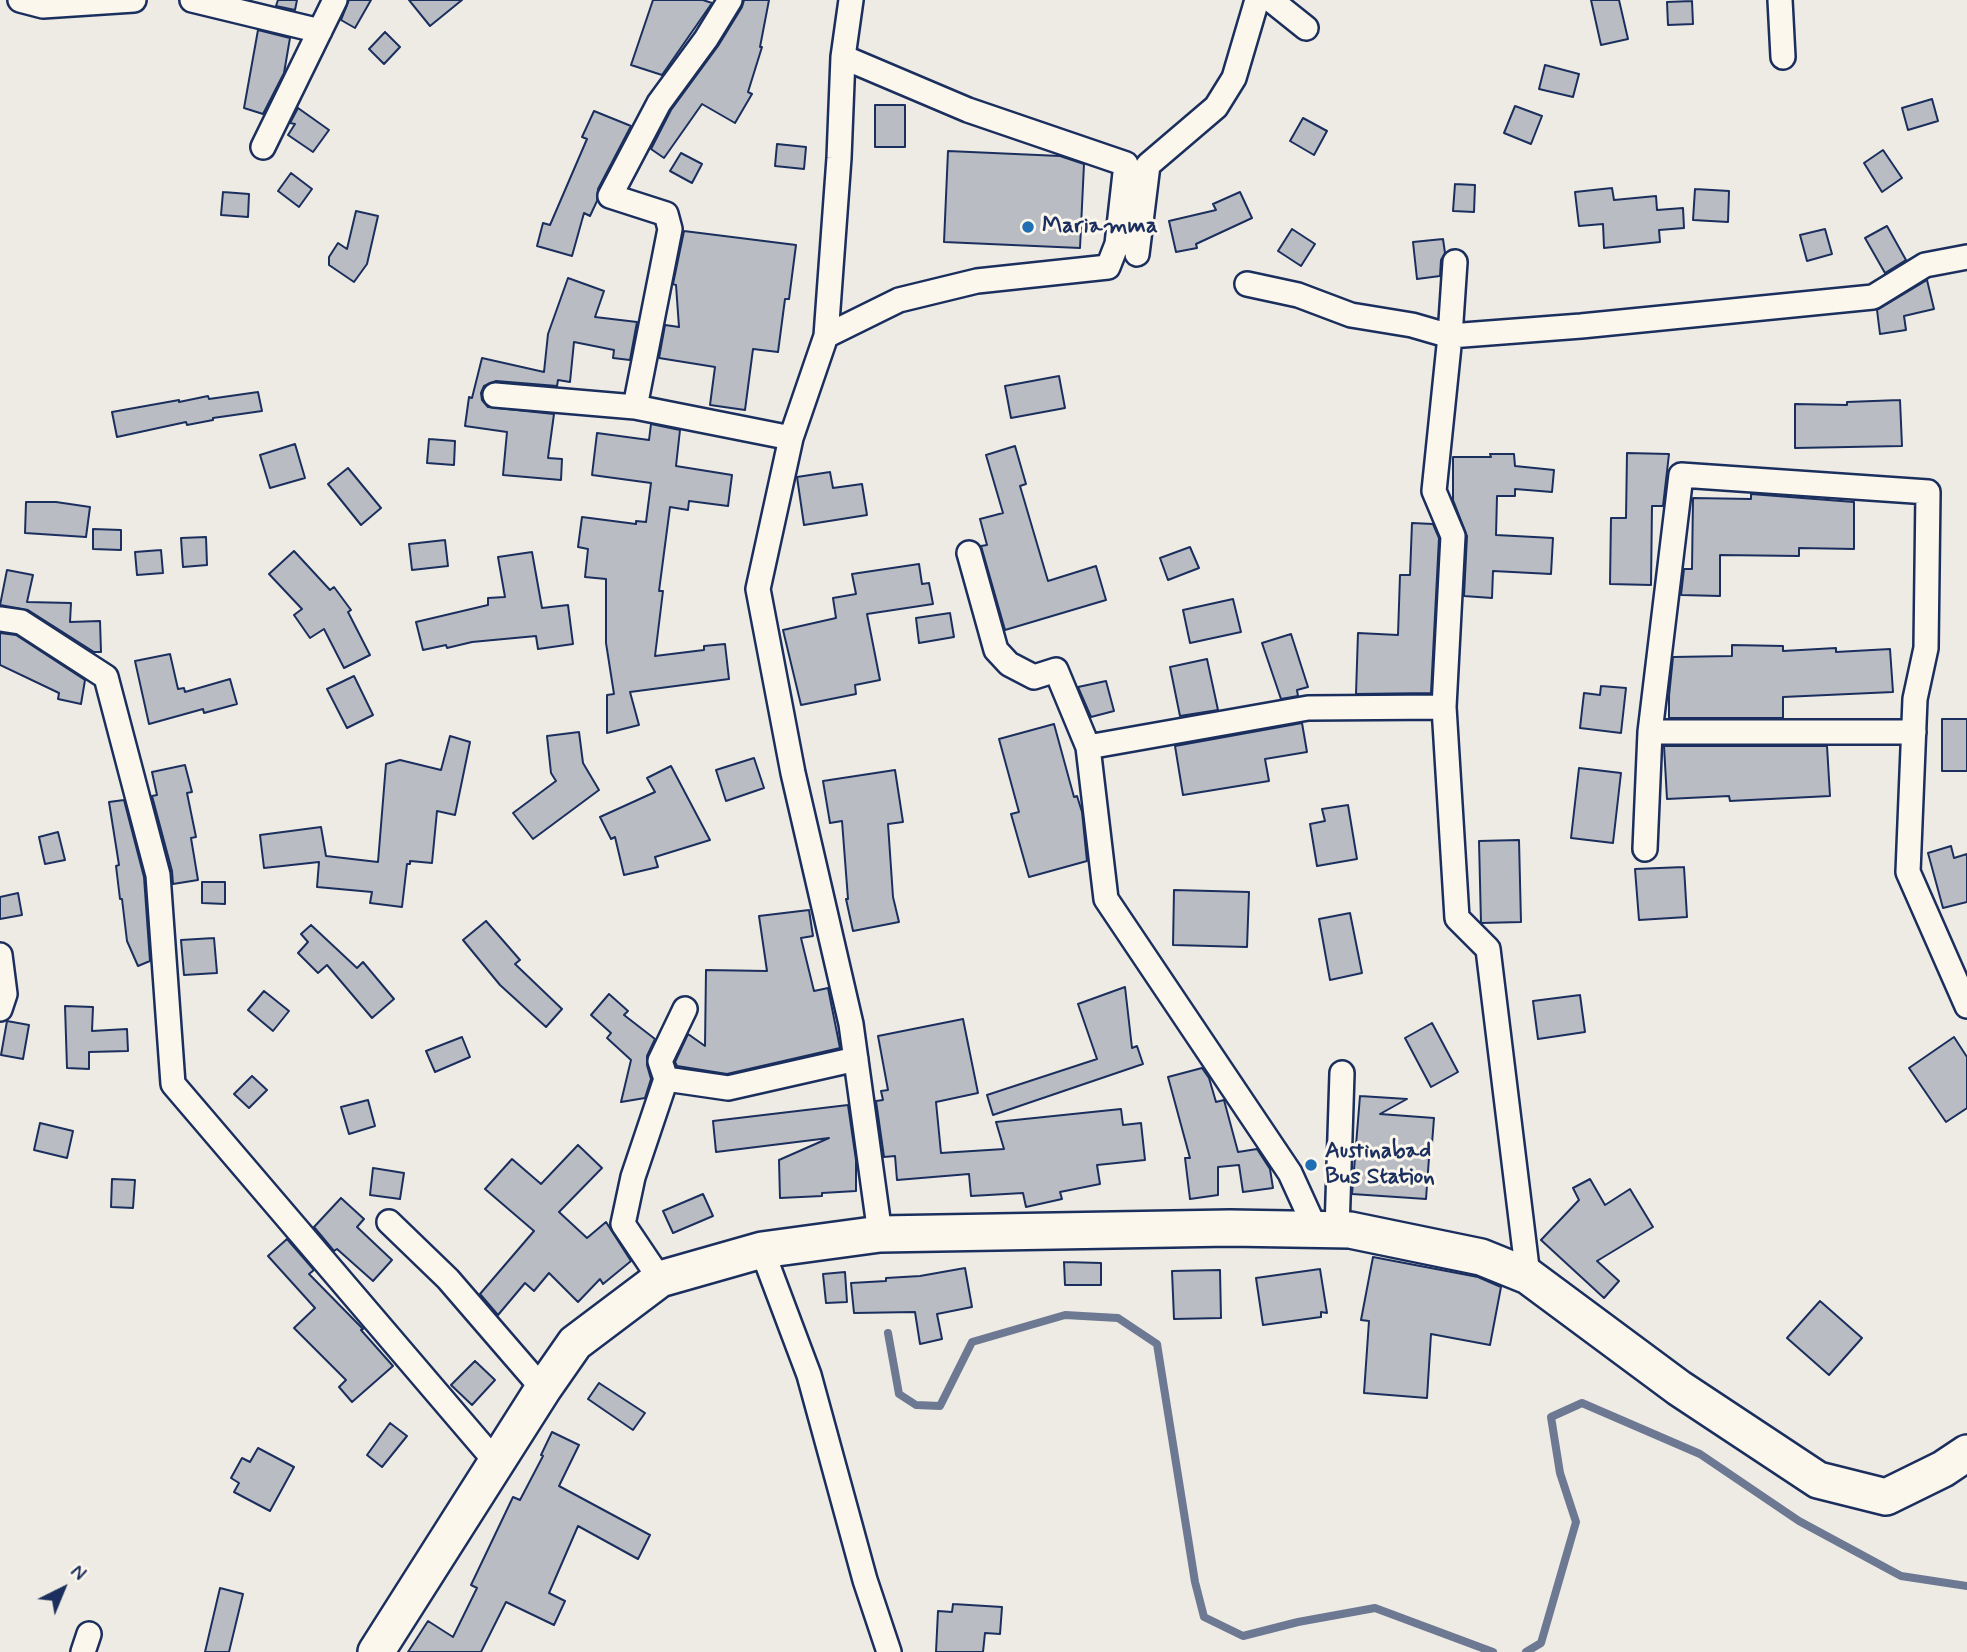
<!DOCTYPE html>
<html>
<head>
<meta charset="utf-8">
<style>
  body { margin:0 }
  #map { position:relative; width:1967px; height:1652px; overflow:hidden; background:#eeebe4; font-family:Mynerve,sans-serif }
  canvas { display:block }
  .north { position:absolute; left:28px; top:1554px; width:70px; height:70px; -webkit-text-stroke:5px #fbf7ec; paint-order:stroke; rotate:43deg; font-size:19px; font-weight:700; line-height:28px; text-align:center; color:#1b2f5e }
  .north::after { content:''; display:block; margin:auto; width:24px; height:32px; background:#1b2f5e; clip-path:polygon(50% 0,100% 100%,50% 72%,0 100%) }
</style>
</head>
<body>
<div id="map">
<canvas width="1967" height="1652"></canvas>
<div class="north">N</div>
</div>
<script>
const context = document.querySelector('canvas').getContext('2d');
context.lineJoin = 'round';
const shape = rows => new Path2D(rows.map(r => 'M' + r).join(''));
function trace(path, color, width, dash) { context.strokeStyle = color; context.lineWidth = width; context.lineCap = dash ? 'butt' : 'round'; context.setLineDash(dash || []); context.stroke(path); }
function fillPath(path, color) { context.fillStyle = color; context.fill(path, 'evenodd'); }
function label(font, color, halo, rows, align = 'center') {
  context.font = font + ' Mynerve,sans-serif'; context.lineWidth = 6; context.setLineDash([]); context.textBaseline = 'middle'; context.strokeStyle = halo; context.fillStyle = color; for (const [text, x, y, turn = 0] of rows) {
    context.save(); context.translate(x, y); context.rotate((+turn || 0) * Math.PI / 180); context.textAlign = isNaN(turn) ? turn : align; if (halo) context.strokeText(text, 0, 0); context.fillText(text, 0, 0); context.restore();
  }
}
trace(shape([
  [888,1333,899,1394,916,1405,940,1406,972,1342,1065,1315,1118,1318,1157,1344,1195,1582,1204,1617,1243,1636,1298,1622,1375,1608,1493,1652],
  [1526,1652,1541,1643,1576,1522,1560,1473,1551,1417,1582,1403,1700,1454,1799,1521,1901,1576,1967,1586]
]), '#6d7892', 8);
const building = shape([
  [278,0,297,0,295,10,276,6,278,0],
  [349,0,371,0,355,28,341,20,349,0],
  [409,0,462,0,430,26,409,0],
  [653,0,703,0,712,3,662,75,631,65,653,0],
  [744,0,769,0,760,47,762,47,748,92,752,94,735,123,702,104,664,158,651,149,671,110,718,46,742,7,744,0],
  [1591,0,1619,0,1628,39,1601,45,1591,0],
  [1692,1,1693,24,1668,25,1667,2,1692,1],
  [258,30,290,38,284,73,263,114,244,108,258,30],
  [385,32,400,47,384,64,369,49,385,32],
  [1545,65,1579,74,1573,97,1539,89,1545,65],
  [1932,99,1938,121,1908,130,1902,108,1932,99],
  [875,105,905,105,905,147,875,147,875,105],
  [1515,106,1542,116,1531,144,1504,133,1515,106],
  [298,108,329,130,313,152,288,135,295,124,290,123,298,108],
  [594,111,631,126,598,189,597,201,590,216,584,213,572,256,537,246,543,223,550,225,587,139,582,137,594,111],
  [1303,118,1327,131,1314,155,1290,141,1303,118],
  [777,144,806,147,804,169,775,166,777,144],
  [1883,150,1902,178,1882,192,1864,163,1883,150],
  [948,151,1060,156,1084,164,1080,248,944,242,948,151],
  [681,153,702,164,692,183,670,171,681,153],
  [291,173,312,189,299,207,278,191,291,173],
  [1455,184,1475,185,1474,212,1453,211,1455,184],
  [1612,188,1614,200,1656,196,1657,210,1683,208,1684,228,1659,230,1660,242,1604,248,1603,224,1579,226,1575,192,1612,188],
  [1695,189,1729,191,1728,222,1693,220,1695,189],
  [223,192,249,194,248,217,221,215,223,192],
  [1240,192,1252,218,1196,244,1197,248,1176,252,1169,221,1216,210,1213,204,1240,192],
  [356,211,378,216,367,264,354,282,329,265,329,257,338,243,347,249,356,211],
  [1887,226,1906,260,1885,273,1865,238,1887,226],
  [1292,229,1315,244,1301,266,1278,251,1292,229],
  [1825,229,1832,254,1807,261,1800,235,1825,229],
  [684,231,796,245,789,299,785,299,778,352,753,349,745,410,710,405,715,367,659,358,665,325,679,327,676,285,673,284,684,231],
  [1443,239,1445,253,1441,260,1440,276,1417,279,1413,242,1443,239],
  [568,278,604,291,595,317,637,322,630,360,613,358,614,350,574,342,570,382,558,380,557,386,496,381,484,386,481,393,482,400,488,407,554,414,548,458,562,459,561,480,503,475,507,432,465,426,469,397,472,398,482,358,544,372,548,334,568,278],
  [1927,280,1934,309,1904,316,1906,330,1880,334,1877,310,1927,280],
  [1059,376,1065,408,1011,418,1005,386,1059,376],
  [258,392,262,411,213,418,213,420,187,425,186,422,117,437,112,412,179,400,179,402,208,396,209,399,258,392],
  [1900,400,1902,446,1795,448,1795,404,1847,405,1847,402,1900,400],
  [651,424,680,430,676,466,732,475,728,506,689,501,688,510,670,507,659,591,663,591,655,656,704,650,704,646,725,644,729,679,630,692,639,725,607,733,607,695,614,694,606,643,606,579,585,577,588,549,578,547,582,517,636,524,636,521,646,522,651,483,592,475,597,433,649,440,651,424],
  [429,439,455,441,454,465,427,463,429,439],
  [295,444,305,478,270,488,260,455,295,444],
  [1015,446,1026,484,1020,486,1048,581,1096,566,1106,600,1005,630,981,546,987,545,980,519,1003,513,986,455,1015,446],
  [1627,453,1669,454,1663,506,1652,506,1651,585,1610,584,1611,518,1626,518,1627,453],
  [1490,454,1514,454,1515,466,1554,470,1552,492,1515,489,1515,496,1497,496,1496,535,1553,538,1551,574,1493,571,1492,598,1464,596,1467,536,1453,500,1453,457,1491,457,1490,454],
  [348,468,381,508,361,525,328,484,348,468],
  [830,472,833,488,862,484,867,515,804,525,797,477,830,472],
  [1751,494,1854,502,1854,549,1799,548,1799,556,1720,555,1720,596,1681,595,1684,569,1692,569,1693,498,1751,499,1751,494],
  [26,502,56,502,90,507,86,537,25,533,26,502],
  [1412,523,1433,524,1439,538,1431,693,1356,694,1358,633,1398,635,1400,575,1410,575,1412,523],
  [93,529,121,530,121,550,93,549,93,529],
  [206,537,207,565,183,567,181,538,206,537],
  [445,540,448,566,412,570,409,544,445,540],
  [1190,547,1199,568,1168,580,1160,558,1190,547],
  [161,550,163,573,137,575,135,552,161,550],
  [294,551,330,590,334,587,351,610,348,612,370,655,344,668,324,629,310,638,294,615,302,609,269,574,294,551],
  [532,552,542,608,568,605,573,644,538,649,536,636,472,642,447,648,446,645,423,650,416,622,488,605,488,598,505,597,498,557,532,552],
  [919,564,922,584,929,583,933,604,867,614,880,680,855,685,856,694,801,705,783,630,836,618,833,598,856,594,852,574,919,564],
  [7,570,33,575,27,602,71,603,70,622,100,621,101,652,94,652,28,610,0,605,7,570],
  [1233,599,1241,632,1190,643,1183,610,1233,599],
  [950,613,954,637,919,643,916,618,950,613],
  [0,633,16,635,85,680,81,704,58,699,59,693,0,665,0,633],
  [1291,634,1308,687,1297,690,1298,696,1281,699,1262,643,1291,634],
  [1732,645,1783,646,1783,651,1836,648,1836,652,1890,649,1893,692,1783,697,1783,718,1669,718,1669,696,1673,657,1732,656,1732,645],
  [170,654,178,689,184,688,185,692,230,679,237,704,204,713,203,709,149,724,135,661,170,654],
  [1207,659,1218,710,1180,716,1170,667,1207,659],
  [354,676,373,715,347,728,327,689,354,676],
  [1106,681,1114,711,1091,717,1078,687,1106,681],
  [1601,686,1626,688,1621,733,1580,728,1584,693,1600,695,1601,686],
  [1942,719,1967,719,1967,771,1942,771,1942,719],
  [1302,723,1307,752,1265,759,1269,781,1183,795,1175,746,1302,723],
  [1054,724,1074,797,1077,796,1082,812,1087,861,1029,877,1011,814,1019,812,999,739,1054,724],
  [579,732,583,763,599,790,533,839,513,813,556,781,551,773,547,736,579,732],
  [450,736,470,742,455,815,437,811,432,863,410,861,410,864,407,864,402,907,370,903,372,892,317,887,319,862,264,868,260,835,321,827,326,856,378,862,386,764,400,760,441,770,450,736],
  [1664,746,1827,746,1830,796,1730,801,1729,796,1667,799,1664,746],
  [754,758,764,788,726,801,716,770,754,758],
  [185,765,192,792,187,793,196,837,191,838,198,880,173,884,172,871,152,796,157,795,152,772,185,765],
  [671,766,710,840,655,857,658,867,624,875,615,837,611,839,600,817,655,792,647,778,671,766],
  [1579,768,1621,773,1613,843,1571,838,1579,768],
  [895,770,903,822,888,824,893,897,899,922,853,931,846,899,848,899,842,821,830,823,823,781,895,770],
  [124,800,144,877,150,961,138,966,127,941,122,899,120,899,116,866,119,865,109,802,124,800],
  [1348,805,1357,859,1317,866,1310,824,1325,821,1322,809,1348,805],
  [58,832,65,860,45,864,39,837,58,832],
  [1519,840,1521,922,1481,923,1479,841,1519,840],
  [1951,846,1954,858,1967,854,1967,902,1943,908,1928,853,1951,846],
  [1684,867,1687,917,1639,920,1635,869,1684,867],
  [202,882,225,882,225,904,202,903,202,882],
  [1174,890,1249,892,1247,947,1173,945,1174,890],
  [18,893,22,915,0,919,0,897,18,893],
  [809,910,813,936,801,938,814,991,828,988,840,1048,727,1074,677,1066,675,1062,688,1034,705,1046,706,970,767,971,759,916,809,910],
  [1350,913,1362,973,1330,980,1319,919,1350,913],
  [486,921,520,960,515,964,562,1009,546,1027,500,985,463,940,486,921],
  [311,925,357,968,363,962,394,999,372,1018,327,965,318,973,298,953,308,942,301,934,311,925],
  [214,938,217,973,184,975,181,940,214,938],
  [1125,987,1132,1048,1137,1046,1143,1064,993,1115,987,1095,1097,1059,1078,1004,1125,987],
  [264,991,289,1011,273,1031,248,1010,264,991],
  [609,994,628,1011,624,1015,655,1039,647,1056,647,1065,651,1079,645,1098,621,1102,631,1060,607,1038,611,1033,591,1015,609,994],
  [1580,995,1585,1032,1538,1039,1533,1001,1580,995],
  [65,1006,93,1007,92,1031,127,1029,128,1051,89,1052,89,1069,67,1068,65,1006],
  [963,1019,978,1093,936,1102,941,1153,1004,1149,996,1122,1121,1109,1123,1125,1141,1123,1145,1160,1097,1165,1100,1184,1060,1192,1062,1199,1026,1207,1023,1193,971,1196,969,1174,897,1180,895,1156,884,1157,876,1101,883,1100,881,1091,888,1090,878,1036,963,1019],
  [7,1021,29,1025,23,1059,1,1055,7,1021],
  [1432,1023,1458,1072,1431,1087,1405,1038,1432,1023],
  [462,1037,470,1057,435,1072,426,1051,462,1037],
  [1954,1037,1967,1057,1967,1108,1946,1122,1909,1068,1954,1037],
  [1202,1068,1209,1078,1216,1102,1224,1100,1238,1152,1257,1149,1270,1169,1273,1188,1243,1192,1239,1165,1218,1167,1218,1195,1190,1199,1185,1158,1190,1158,1168,1077,1202,1068],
  [252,1076,267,1090,249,1108,234,1094,252,1076],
  [1360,1096,1407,1099,1380,1114,1434,1118,1432,1144,1430,1144,1426,1199,1352,1194,1360,1096],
  [368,1100,375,1126,349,1134,341,1107,368,1100],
  [848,1105,856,1160,856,1191,822,1193,822,1196,780,1198,779,1160,829,1138,716,1152,713,1121,848,1105],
  [40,1123,73,1131,67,1158,34,1150,40,1123],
  [578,1145,602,1168,559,1212,587,1238,606,1222,631,1261,603,1284,600,1279,578,1302,549,1273,534,1291,525,1283,498,1315,480,1294,534,1231,485,1189,512,1159,541,1184,578,1145],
  [373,1168,404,1173,400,1199,370,1195,373,1168],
  [112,1179,135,1180,133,1208,111,1207,112,1179],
  [1590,1179,1605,1205,1630,1189,1653,1227,1597,1261,1619,1281,1604,1298,1541,1240,1579,1200,1573,1188,1590,1179],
  [703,1194,713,1216,673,1233,663,1211,703,1194],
  [341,1198,364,1219,357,1227,392,1260,373,1281,337,1249,334,1251,314,1227,341,1198],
  [287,1239,314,1270,309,1274,363,1329,361,1330,393,1366,352,1402,339,1387,346,1380,294,1328,315,1308,268,1256,287,1239],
  [1373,1257,1478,1277,1501,1287,1490,1345,1431,1334,1427,1398,1364,1393,1369,1321,1361,1320,1373,1257],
  [1064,1262,1101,1263,1101,1285,1065,1285,1064,1262],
  [965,1268,972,1307,937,1314,942,1339,920,1344,915,1312,854,1313,851,1283,886,1281,886,1278,920,1276,965,1268],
  [1320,1269,1327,1313,1321,1312,1321,1317,1263,1325,1256,1278,1320,1269],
  [1220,1270,1221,1318,1174,1319,1172,1271,1220,1270],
  [845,1272,847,1302,826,1303,823,1274,845,1272],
  [1820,1301,1862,1338,1829,1375,1787,1338,1820,1301],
  [475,1361,495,1380,472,1405,451,1385,475,1361],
  [599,1383,645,1413,633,1430,588,1399,599,1383],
  [390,1423,407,1436,382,1467,367,1455,390,1423],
  [552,1432,579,1445,559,1486,650,1535,638,1559,578,1526,549,1593,565,1601,554,1625,506,1602,481,1652,408,1652,428,1621,453,1637,477,1588,471,1585,513,1497,520,1500,543,1456,541,1455,552,1432],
  [258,1448,294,1467,270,1511,234,1492,239,1483,231,1478,242,1458,250,1462,258,1448],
  [220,1588,243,1594,229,1652,205,1652,220,1588],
  [953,1604,1002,1607,1000,1634,985,1633,983,1652,936,1652,938,1611,952,1612,953,1604]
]);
fillPath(building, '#b9bcc3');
trace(building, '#1b2f5e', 2);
const minor = shape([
  [20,0,43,6,134,0],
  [192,0,320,31],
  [851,0,843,57,839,158,826,336,791,438,758,589,793,773,851,1024,880,1234],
  [1271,0,1306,28],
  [1780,0,1783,57],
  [263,147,335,0],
  [1137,254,1148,165,1216,107,1234,78,1257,0],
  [1247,284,1298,295,1351,315,1412,325,1450,336,1455,262],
  [826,336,899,300,977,281,1108,267,1117,244,1126,164,968,110,843,57],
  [495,395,635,407,791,438],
  [635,407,670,229,666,214,610,196,659,103,706,39,730,0],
  [969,553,996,650,1009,664,1034,677,1056,670,1088,747],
  [0,619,21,622,106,677,158,875,173,1084,496,1462],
  [1444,707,1457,918,1488,949,1528,1276],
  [1650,732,1914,732],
  [1645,849,1650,732,1681,475,1928,492,1926,648,1915,699,1908,872,1967,1006],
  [0,955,5,994,0,1009],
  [666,1079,728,1088,856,1059],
  [389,1222,448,1279,543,1389],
  [1316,1230,1290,1173,1106,899,1088,747,1308,708,1444,707,1453,536,1434,491,1450,336,1581,326,1873,297,1925,265,1967,257],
  [1337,1230,1342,1073],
  [762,1250,809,1375,865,1580,889,1652],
  [660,1279,623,1224,633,1177,666,1079,660,1061,685,1009],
  [83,1652,89,1634]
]);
const primary = shape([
  [376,1652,543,1389,575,1343,660,1279,762,1250,880,1234,1230,1228,1350,1230,1481,1257,1528,1276,1679,1388,1818,1480,1886,1497,1943,1469,1967,1453]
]);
trace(minor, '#1b2f5e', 28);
trace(primary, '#1b2f5e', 40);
trace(minor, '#fbf7ec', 23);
trace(primary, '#fbf7ec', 35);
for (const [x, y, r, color] of [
  [1028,227,7,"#1f6fb2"],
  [1311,1165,7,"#1f6fb2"]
]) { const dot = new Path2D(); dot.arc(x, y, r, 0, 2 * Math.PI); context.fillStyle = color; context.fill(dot); trace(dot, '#fbf7ec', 2.5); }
label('bold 23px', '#1b2f5e', '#fbf7ec', [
  ["Mariamma",1042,227],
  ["Austinabad",1325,1152],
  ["Bus Station",1325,1178]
], 'left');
</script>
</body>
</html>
